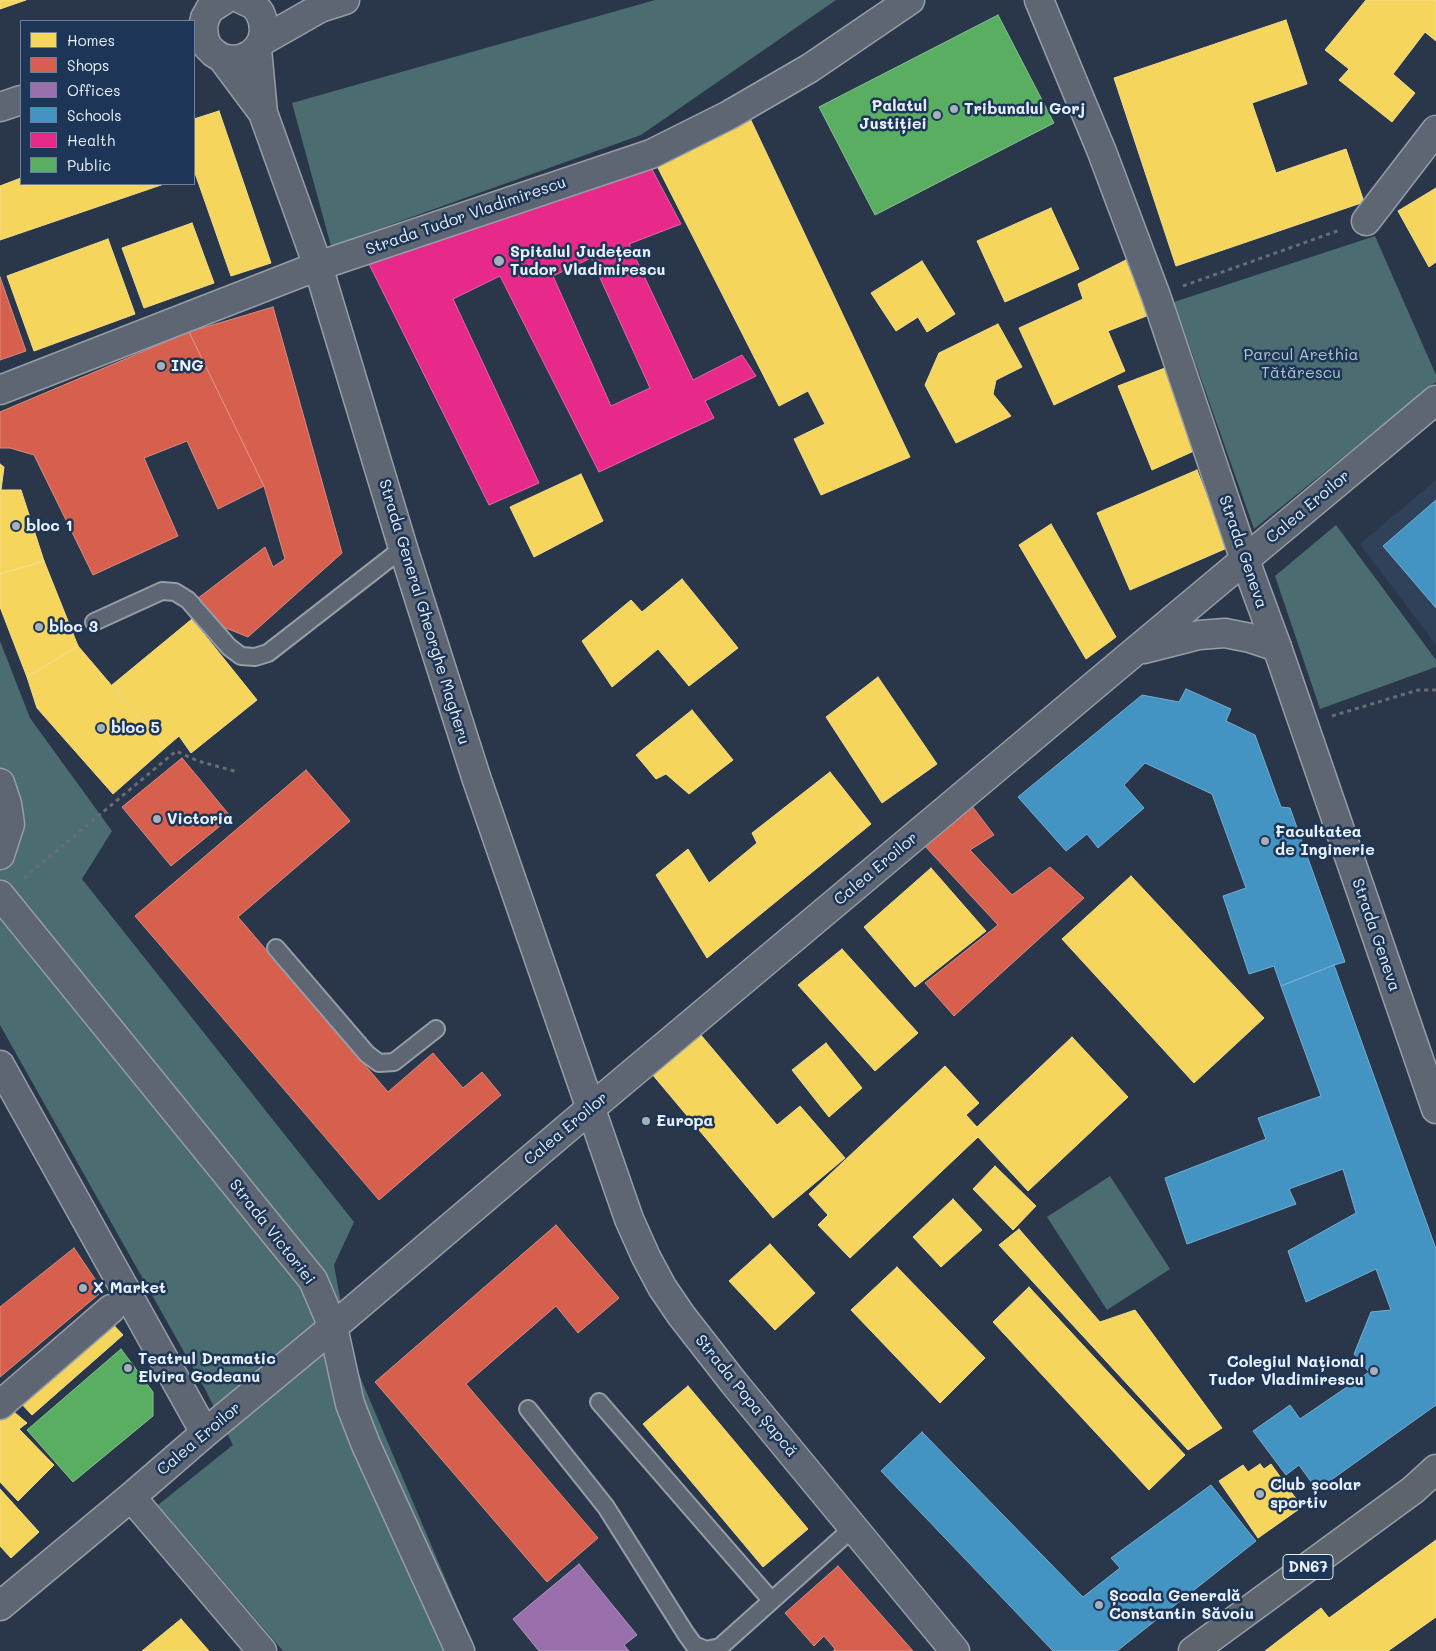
<!DOCTYPE html>
<html>
<head>
<meta charset="utf-8">
<style>
  body { margin:0 }
  #map { position:relative; width:1436px; height:1651px; overflow:hidden; background:#2a374a; font-family:Mali,sans-serif }
  canvas { display:block }
  .legend { position:absolute; left:20px; top:20px; width:175px; height:165px; box-sizing:border-box; background:#1d3557; border:1px solid #6e8097; margin:0; padding:6px 9px; list-style:none; font-size:15px; color:#e8f1f8 }
  .legend li { display:flex; align-items:center; gap:10px; height:25px }
  .legend b { width:25px; border:1px solid #6e8097 }
</style>
</head>
<body>
<div id="map">
<canvas width="1436" height="1651"></canvas>
<ul class="legend">
<li><b style="height:14px;background:#f6d55c"></b>Homes</li>
<li><b style="height:14px;background:#d6604d"></b>Shops</li>
<li><b style="height:14px;background:#9970ab"></b>Offices</li>
<li><b style="height:14px;background:#4393c3"></b>Schools</li>
<li><b style="height:14px;background:#e7298a"></b>Health</li>
<li><b style="height:14px;background:#5aae61"></b>Public</li>
</ul>
</div>
<script>
const context = document.querySelector('canvas').getContext('2d');
context.lineJoin = 'round';
function fillPath(path, color) { context.fillStyle = color; context.fill(path, 'evenodd'); }
const shape = rows => new Path2D(rows.map(r => 'M' + r).join(''));
function trace(path, color, width, dash) { context.strokeStyle = color; context.lineWidth = width; context.lineCap = dash ? 'butt' : 'round'; context.setLineDash(dash || []); context.stroke(path); }
function label(font, color, halo, rows, align = 'center') {
  context.font = font + ' Mali,sans-serif'; context.lineWidth = 5; context.setLineDash([]); context.textBaseline = 'middle'; context.strokeStyle = halo; context.fillStyle = color; for (const [text, x, y, turn = 0] of rows) {
    context.save(); context.translate(x, y); context.rotate((+turn || 0) * Math.PI / 180); context.textAlign = isNaN(turn) ? turn : align; if (halo) context.strokeText(text, 0, 0); context.fillText(text, 0, 0); context.restore();
  }
}
fillPath(shape([
  [1436,480,1436,645,1360,544]
]), '#30415a');
fillPath(shape([
  [655,0,836,0,641,135,331,246,292,103],
  [1375,236,1436,375,1436,382,1254,529,1174,302],
  [1336,525,1436,660,1436,667,1320,709,1275,576],
  [0,641,30,718,112,831,82,879,354,1222,334,1265,350,1353,476,1651,283,1651,158,1505,233,1445,206,1391,0,1025],
  [1110,1176,1170,1269,1107,1310,1047,1217]
]), '#4b6c70');
const homes = shape([
  [0,0,26,0,0,9,0,0],
  [1366,0,1436,0,1436,41,1425,32,1393,74,1415,93,1392,122,1339,80,1349,69,1325,50,1366,0],
  [1286,20,1307,84,1252,103,1276,173,1346,149,1364,202,1176,266,1114,78,1286,20],
  [219,111,271,263,231,276,195,173,194,174,194,119,219,111],
  [747,112,910,457,821,495,794,439,825,424,808,391,779,406,653,158,747,112],
  [21,178,21,184,164,184,0,240,0,186,21,178],
  [1436,188,1436,262,1429,267,1398,211,1436,188],
  [1051,208,1079,269,1005,302,977,241,1051,208],
  [192,223,214,283,144,308,122,248,192,223],
  [108,239,135,314,34,351,7,276,108,239],
  [1126,260,1149,315,1108,331,1125,371,1054,405,1019,328,1083,299,1078,284,1126,260],
  [922,261,955,314,927,332,918,317,896,331,871,293,922,261],
  [998,324,1022,367,996,380,993,394,1011,416,956,443,925,385,939,353,998,324],
  [1165,368,1196,450,1152,470,1118,386,1165,368],
  [0,464,4,467,1,490,21,490,44,561,0,574,0,464],
  [1197,470,1227,548,1130,590,1097,513,1197,470],
  [581,474,603,521,534,557,510,507,581,474],
  [1051,524,1116,637,1086,659,1019,545,1051,524],
  [44,561,78,646,27,677,0,607,0,574,44,561],
  [682,579,738,648,689,686,658,649,612,687,582,641,631,600,642,612,682,579],
  [192,619,257,700,191,753,179,736,165,748,112,685,192,619],
  [78,646,165,748,113,794,37,708,27,677,78,646],
  [878,677,937,764,882,803,826,717,878,677],
  [692,710,733,760,689,794,666,774,656,779,636,755,692,710],
  [830,772,871,824,707,958,656,875,688,849,709,883,757,843,752,833,830,772],
  [931,868,986,931,915,987,864,927,931,868],
  [1131,876,1264,1018,1194,1083,1062,939,1131,876],
  [842,949,918,1033,875,1071,798,985,842,949],
  [700,1034,777,1125,800,1106,845,1158,773,1218,652,1074,700,1034],
  [1072,1037,1128,1097,1028,1191,978,1137,850,1258,818,1225,828,1215,809,1194,945,1066,979,1103,966,1115,977,1127,1072,1037],
  [826,1043,862,1088,829,1117,792,1070,826,1043],
  [995,1166,1036,1206,1013,1230,973,1189,995,1166],
  [953,1199,982,1230,941,1267,913,1237,953,1199],
  [1019,1229,1100,1322,1135,1310,1222,1428,1188,1450,999,1245,1019,1229],
  [770,1244,815,1293,775,1330,729,1281,770,1244],
  [897,1267,985,1358,940,1403,851,1310,897,1267],
  [1029,1287,1185,1455,1149,1490,993,1322,1029,1287],
  [107,1318,123,1335,32,1415,17,1399,107,1318],
  [688,1386,808,1529,763,1567,643,1424,688,1386],
  [7,1406,27,1423,19,1429,54,1465,18,1501,0,1482,0,1412,7,1406],
  [1260,1464,1264,1469,1271,1464,1302,1507,1258,1538,1219,1481,1243,1465,1248,1472,1260,1464],
  [0,1489,39,1532,11,1558,0,1546,0,1489],
  [1436,1540,1436,1617,1388,1651,1265,1651,1321,1608,1329,1618,1436,1540],
  [181,1619,209,1651,142,1651,181,1619]
]);
fillPath(homes, '#f6d55c');
trace(homes, '#f2dd8b', 1);
const shops = shape([
  [0,277,26,351,0,360,0,277],
  [273,307,342,553,248,637,221,626,197,599,265,547,273,567,285,559,264,486,189,332,273,307],
  [189,332,264,486,218,509,187,441,144,458,178,536,93,575,34,455,10,448,0,448,0,412,189,332],
  [182,758,231,817,171,866,122,807,182,758],
  [306,770,350,821,238,917,388,1092,433,1053,463,1088,482,1072,501,1095,379,1200,135,916,306,770],
  [972,806,994,835,970,850,1012,895,1050,867,1084,898,954,1016,925,983,998,925,923,844,972,806],
  [556,1225,619,1298,578,1333,556,1306,466,1384,598,1538,547,1582,375,1382,556,1225],
  [74,1248,97,1282,99,1294,0,1377,0,1307,74,1248],
  [838,1566,913,1651,833,1651,835,1649,824,1636,814,1646,785,1613,838,1566]
]);
fillPath(shops, '#d6604d');
trace(shops, '#db8c80', 1);
const offices = shape([
  [579,1564,637,1635,624,1645,629,1651,539,1651,513,1619,579,1564]
]);
fillPath(offices, '#9970ab');
trace(offices, '#b197c2', 1);
const schools = shape([
  [1436,500,1436,608,1383,546,1436,500],
  [1186,689,1231,709,1226,721,1255,735,1281,807,1290,808,1345,962,1334,965,1281,986,1274,966,1249,974,1223,896,1246,888,1212,794,1145,763,1124,785,1144,808,1098,848,1087,834,1066,851,1018,797,1142,695,1179,702,1186,689],
  [1334,965,1436,1249,1436,1405,1317,1490,1299,1465,1286,1475,1253,1431,1290,1405,1300,1419,1369,1372,1354,1354,1371,1312,1391,1310,1376,1269,1306,1302,1288,1251,1356,1213,1343,1169,1289,1189,1296,1204,1187,1244,1165,1178,1266,1139,1258,1118,1321,1096,1281,986,1334,965],
  [922,1432,1083,1597,1120,1568,1111,1558,1211,1485,1256,1541,1117,1651,1053,1651,881,1471,922,1432]
]);
fillPath(schools, '#4393c3');
trace(schools, '#74afd3', 1);
const health = shape([
  [647,160,681,224,629,244,693,380,742,355,756,376,705,401,714,418,599,472,500,276,453,299,539,483,489,505,366,258,647,160],
  [591,258,650,388,611,406,553,276,591,258]
]);
fillPath(health, '#e7298a');
trace(health, '#e765ab', 1);
const public = shape([
  [998,15,1054,123,875,215,819,107,998,15],
  [121,1349,153,1392,153,1416,73,1482,27,1430,121,1349]
]);
fillPath(public, '#5aae61');
trace(public, '#85c28e', 1);
const lane = shape([
  [94,622,162,591,175,592,188,600,229,647,241,656,255,657,268,653,403,548],
  [276,948,367,1054,379,1063,394,1062,436,1029],
  [599,1402,771,1600],
  [528,1409,606,1507,686,1634,694,1645,706,1650,720,1647,854,1527]
]);
const street = shape([
  [1366,221,1436,130],
  [0,390,318,266,651,154,729,115,810,68,910,0],
  [1144,649,1199,635,1225,633,1250,638,1277,647],
  [0,783,7,804,10,824,0,855],
  [0,895,313,1280,333,1327,350,1404,366,1445,460,1651],
  [0,1065,205,1433],
  [0,1405,111,1309],
  [131,1497,262,1651],
  [0,1606,131,1497,205,1433,333,1327,591,1108,1133,653,1436,400]
]);
const secondary = shape([
  [224,0,210,9,205,18,203,27,204,37,207,46,214,53,222,58,231,60,241,59,250,55,257,49,262,41,264,31,263,21,260,13,254,5,243,0],
  [1039,0,1102,152,1156,296,1245,560,1277,647,1436,1109],
  [262,41,320,8,345,0],
  [257,49,263,113,318,266,403,548,477,780,629,1219,646,1257,662,1287,681,1315,734,1383,955,1651],
  [222,58,263,113],
  [0,107,21,100]
]);
const primary = shape([
  [1193,1651,1413,1490,1436,1469]
]);
trace(lane, '#959da7', 20);
trace(street, '#959da7', 31);
trace(secondary, '#959da7', 31);
trace(primary, '#959da7', 31);
trace(shape([
  [1183,286,1340,230],
  [1332,716,1418,690,1435,690,1436,693],
  [24,878,176,751,198,761,238,772]
]), '#656d78', 3, [4, 4]);
trace(lane, '#5d6672', 16);
trace(street, '#5d6672', 28);
trace(secondary, '#5d6672', 28);
trace(primary, '#5d646b', 28);
for (const [x, y, r, color] of [
  [954,109,5,"#a6b0bb"],
  [937,115,5,"#a6b0bb"],
  [499,261,6,"#a6b0bb"],
  [161,366,5,"#a6b0bb"],
  [16,526,5,"#a6b0bb"],
  [39,627,5,"#a6b0bb"],
  [101,728,5,"#a6b0bb"],
  [157,819,5,"#a6b0bb"],
  [1265,841,5,"#a6b0bb"],
  [646,1121,5,"#a6b0bb"],
  [83,1288,5,"#a6b0bb"],
  [128,1368,5,"#a6b0bb"],
  [1374,1371,5,"#a6b0bb"],
  [1260,1494,5,"#a6b0bb"],
  [1099,1605,5,"#a6b0bb"]
]) { const dot = new Path2D(); dot.arc(x, y, r, 0, 2 * Math.PI); context.fillStyle = color; context.fill(dot); trace(dot, '#1d3557', 2); }
for (const [x, y, w] of [
  [1308,1567,50]
]) { const box = new Path2D(); box.roundRect(x - w / 2, y - 12.5, w, 25, 4); context.fillStyle = '#1d3557'; context.fill(box); trace(box, '#e8f1f8', 1); }
label('bold 15px', '#e8f1f8', null, [
  ["DN67",1308,1567]
]);
label('bold 16px', '#e8f1f8', '#1d3557', [
  ["Palatul",927,106,"right"],
  ["Justiției",927,124,"right"],
  ["Tribunalul Gorj",964,109],
  ["Spitalul Județean",510,252],
  ["Tudor Vladimirescu",510,270],
  ["ING",171,366],
  ["bloc 1",26,526],
  ["bloc 3",49,627],
  ["bloc 5",111,728],
  ["Victoria",167,819],
  ["Facultatea",1275,832],
  ["de Inginerie",1275,850],
  ["Europa",656,1121],
  ["X Market",93,1288],
  ["Teatrul Dramatic",138,1359],
  ["Elvira Godeanu",138,1377],
  ["Colegiul Național",1364,1362,"right"],
  ["Tudor Vladimirescu",1364,1380,"right"],
  ["Club școlar",1270,1485],
  ["sportiv",1270,1503],
  ["Școala Generală",1109,1596],
  ["Constantin Săvoiu",1109,1614]
], 'left');
label('16px', '#e8f1f8', '#1d3557', [
  ["Strada Tudor Vladimirescu",466,216,-19],
  ["Calea Eroilor",1308,507,-40],
  ["Strada Geneva",1243,552,71],
  ["Strada General Gheorghe Magheru",424,612,73],
  ["Calea Eroilor",876,869,-40],
  ["Strada Geneva",1376,935,71],
  ["Calea Eroilor",566,1129,-40],
  ["Strada Victoriei",272,1232,52],
  ["Strada Popa Șapcă",746,1396,51],
  ["Calea Eroilor",199,1439,-40]
]);
label('16px', '#b3c5ca', '#1d3557', [
  ["Parcul Arethia",1301,355],
  ["Tătărescu",1301,373]
]);
</script>
</body>
</html>
